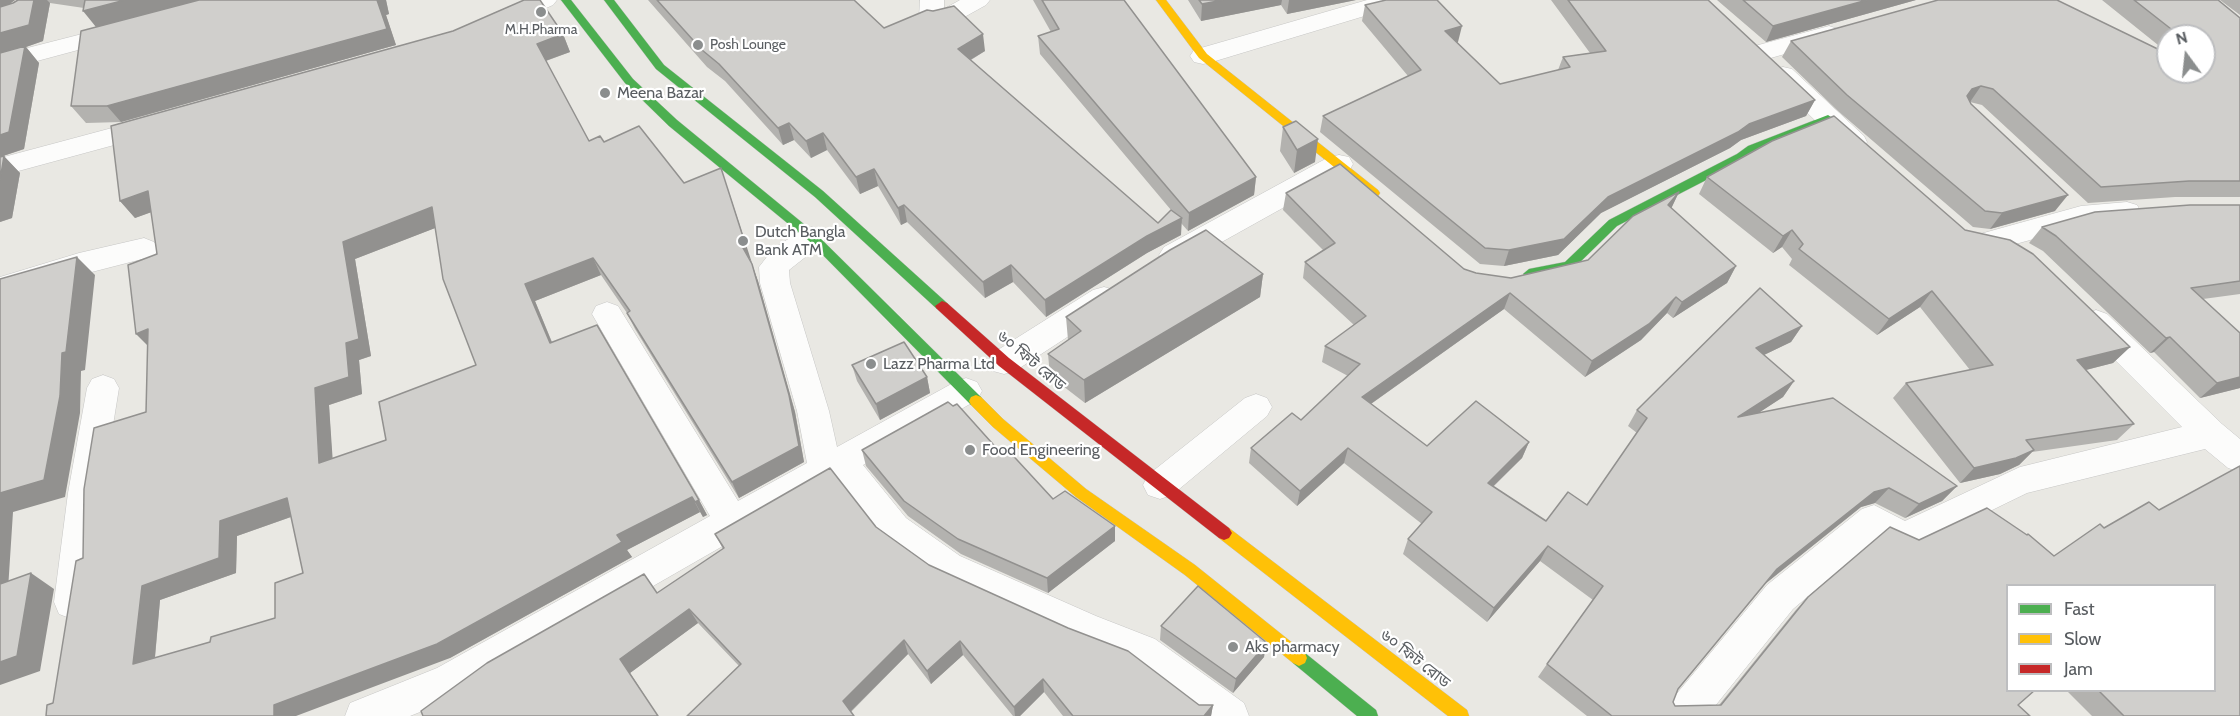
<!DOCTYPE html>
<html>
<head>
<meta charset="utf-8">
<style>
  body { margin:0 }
  #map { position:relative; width:2240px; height:716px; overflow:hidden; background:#e9e8e3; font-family:Cabin,sans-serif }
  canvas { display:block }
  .legend { position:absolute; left:2006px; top:584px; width:210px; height:108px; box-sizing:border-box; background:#fff; border:2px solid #bdbec0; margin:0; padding:8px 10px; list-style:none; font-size:18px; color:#595d61 }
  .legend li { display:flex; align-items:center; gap:12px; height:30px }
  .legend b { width:30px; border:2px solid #bdbec0 }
  .north { position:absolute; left:2156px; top:24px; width:60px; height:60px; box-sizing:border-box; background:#fff; border:2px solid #bdbec0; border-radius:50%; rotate:345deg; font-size:16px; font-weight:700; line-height:24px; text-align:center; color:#595d61 }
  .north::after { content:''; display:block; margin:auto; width:21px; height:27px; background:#8b8e8e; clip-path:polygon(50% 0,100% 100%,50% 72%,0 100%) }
</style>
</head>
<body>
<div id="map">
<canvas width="2240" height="716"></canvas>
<ul class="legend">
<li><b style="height:8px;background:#4caf50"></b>Fast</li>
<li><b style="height:8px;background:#ffc107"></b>Slow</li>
<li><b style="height:8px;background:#c62828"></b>Jam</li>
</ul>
<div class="north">N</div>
</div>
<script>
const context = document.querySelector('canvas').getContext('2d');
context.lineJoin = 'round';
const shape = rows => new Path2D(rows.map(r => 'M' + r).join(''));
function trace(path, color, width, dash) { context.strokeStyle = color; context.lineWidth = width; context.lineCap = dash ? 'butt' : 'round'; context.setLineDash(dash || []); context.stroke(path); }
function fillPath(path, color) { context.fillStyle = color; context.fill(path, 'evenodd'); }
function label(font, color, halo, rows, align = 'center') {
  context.font = font + ' Cabin,"Noto Sans Bengali",sans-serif'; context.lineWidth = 4.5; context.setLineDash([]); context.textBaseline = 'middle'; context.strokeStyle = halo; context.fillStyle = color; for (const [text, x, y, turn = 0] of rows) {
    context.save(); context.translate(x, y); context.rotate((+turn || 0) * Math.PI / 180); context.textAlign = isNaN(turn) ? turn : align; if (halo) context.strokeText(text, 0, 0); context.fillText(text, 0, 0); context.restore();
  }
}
const street = shape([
  [525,0,557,0,553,5,510,24,501,26,492,24,489,19,492,14,525,0],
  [920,0,944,0,944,9,960,0,990,0,986,5,959,20,935,26,922,23,919,18,920,0],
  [1367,0,1405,0,1401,5,1212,62,1203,64,1194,62,1190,56,1194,50,1367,0],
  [121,24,130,26,133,31,130,36,0,71,0,55,121,24],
  [1829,26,1838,29,1841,34,1838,39,1760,61,1751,59,1747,53,1751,47,1829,26],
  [1783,67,1792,69,1864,136,1867,142,1864,148,1854,151,1844,148,1774,81,1770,75,1774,69,1783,67],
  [153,117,162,120,166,126,162,132,0,176,0,158,153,117],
  [1339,155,1349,157,1353,164,1349,171,1184,263,1174,266,1164,263,1159,255,1164,247,1329,157,1339,155],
  [2127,202,2137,205,2141,212,2137,219,2081,226,1990,251,1980,248,1975,241,1980,234,2081,206,2127,202],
  [812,227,822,230,826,237,822,244,789,270,790,283,829,411,837,447,955,382,966,378,977,382,982,391,977,400,863,465,906,518,960,556,1096,616,1155,639,1244,703,1249,716,1199,716,1129,663,1070,640,934,578,882,540,836,481,465,694,410,716,345,716,350,703,437,668,710,516,592,314,596,306,607,302,618,306,738,501,807,463,797,411,760,283,759,267,773,249,802,230,812,227],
  [144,238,154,242,159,249,154,256,80,275,0,299,0,277,79,253,144,238],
  [1104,287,1115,290,1119,298,1115,306,1015,371,1004,374,993,371,988,362,993,353,1093,290,1104,287],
  [2096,310,2107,314,2222,424,2240,439,2240,472,2228,468,2205,449,2027,493,1904,553,1876,539,1793,609,1707,716,1664,716,1669,703,1767,585,1862,509,1874,505,1905,521,2020,467,2182,427,2085,330,2081,322,2085,314,2096,310],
  [103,375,114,379,119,388,102,493,90,602,85,614,72,619,59,614,54,602,68,493,87,388,92,379,103,375],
  [1256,394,1267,398,1272,407,1267,416,1172,495,1160,499,1148,495,1143,485,1148,475,1245,398,1256,394]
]);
const fast = shape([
  [561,0,571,0,633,79,677,120,816,234,981,397,983,401,981,405,971,405,808,240,669,126,625,83,561,0],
  [604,0,614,0,664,65,823,191,947,303,949,306,947,309,937,309,815,197,656,69,604,0],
  [1828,115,1834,119,1832,122,1756,152,1745,160,1617,226,1573,269,1529,279,1523,274,1529,269,1565,262,1609,220,1737,154,1748,146,1828,115],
  [1299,650,1305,653,1376,710,1378,716,1357,716,1293,663,1291,658,1293,653,1299,650]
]);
const slow = shape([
  [1156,0,1166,0,1207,54,1378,190,1380,193,1378,196,1370,196,1199,58,1156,0],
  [976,395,981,397,1003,419,1086,489,1195,565,1305,653,1307,658,1305,663,1299,666,1293,663,1185,575,1076,497,993,427,971,405,969,401,971,397,976,395],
  [1224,526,1229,528,1467,710,1469,716,1448,716,1219,538,1216,533,1219,528,1224,526]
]);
const jam = shape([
  [942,301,947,303,1009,358,1229,528,1232,533,1229,538,1224,540,1219,538,999,366,937,309,935,306,942,301]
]);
trace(street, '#c6c6c5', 1);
trace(fast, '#c5c5c3', 1);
trace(slow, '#c5c5c3', 1);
trace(jam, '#c5c5c3', 1);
fillPath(street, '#fcfcfb');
fillPath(fast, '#4caf50');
fillPath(slow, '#ffc107');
fillPath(jam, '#c62828');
fillPath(shape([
  [0,0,15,0,9,4,13,3,18,0,386,0,389,14,386,15,396,45,121,122,86,123,71,106,96,27,84,8,50,3,43,41,26,47,39,63,24,149,3,156,20,173,12,218,0,222],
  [648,0,854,0,884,28,985,51,971,60,1158,223,1171,210,1040,54,1038,36,1051,32,1033,0,1124,0,1256,177,1254,195,1188,231,1181,223,1181,235,1147,253,1046,317,1013,282,985,298,907,222,901,225,878,186,860,194,827,150,811,158,794,140,783,145,725,81,707,67],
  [1188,0,1356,0,1287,14,1281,5,1201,21],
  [1551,0,1708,0,1815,100,1806,116,1741,140,1730,148,1601,213,1558,255,1504,266,1480,264,1320,132,1323,116,1408,76,1362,21,1365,5,1458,42,1457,42,1500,84,1558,70,1563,57,1590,53],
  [1717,0,1916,0,1766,42],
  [2102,0,2218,0,2240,18,2240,197,2175,197,2088,203,1982,105,1970,102,1971,104,2055,211,1990,229,1973,227,1838,111,1782,57,1791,41,2204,72,2204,36,2168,36,2168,53],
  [2220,0,2240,0,2240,15],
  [563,34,570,52,546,61,589,141,604,142,684,183,751,264,758,281,795,412,804,462,739,498,635,329,627,313,601,275,535,301,552,342,699,500,707,515,703,517,700,512,627,550,632,557,450,658,53,703,83,558,146,412,157,254,151,212,135,218,120,201],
  [435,228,476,365,386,440,332,459,329,405,362,394,359,360,371,356,355,259],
  [291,517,303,573,275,618,210,642,155,658,160,600,236,573,237,536],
  [1283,127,1315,162,1294,173,1280,151],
  [1340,164,1464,269,1476,273,1511,278,1588,260,1633,216,1679,192,1671,208,1736,266,1727,283,1673,318,1667,313,1641,340,1585,377,1504,309,1371,404,1427,446,1476,401,1529,442,1522,458,1493,487,1546,521,1568,492,1587,505,1637,433,1628,426,1637,410,1760,288,1802,326,1791,342,1764,355,1794,381,1783,397,1758,413,1833,398,1957,486,1942,501,1905,518,1875,503,1861,507,1766,583,1678,689,1673,702,1675,706,1719,705,1795,611,1808,597,1890,527,1919,540,1987,508,2026,535,2028,534,2054,556,2100,524,2104,528,2149,502,2159,510,2240,466,2240,716,2092,716,2066,690,2214,690,2214,585,2007,585,2007,690,2035,690,2018,705,2030,716,1587,716,1538,677,1547,664,1593,600,1540,561,1487,622,1403,554,1408,539,1422,524,1344,463,1297,506,1249,463,1251,448,1292,413,1301,420,1348,376,1322,362,1325,346,1354,325,1303,278,1305,262,1323,250,1283,210,1286,193],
  [1707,177,1965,230,2130,347,2113,363,2086,370,2134,424,2117,440,2032,452,2019,465,2000,474,1960,483,1893,398,1906,383,1970,370,1920,307,1877,335,1789,265,1792,259,1782,247,1773,253,1699,194],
  [2240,205,2240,294,2203,299,2240,333,2240,388,2200,398,2154,352,2150,353,2043,251,2029,243,2042,227],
  [1263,274,1260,297,1085,403,1050,376,1048,354,1068,340,1066,317],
  [852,365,927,377,930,393,880,420,857,381],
  [862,450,1000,452,1053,499,1115,541,1048,593,961,554,908,516,866,466],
  [876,527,929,565,1199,705,1213,705,1211,716,1063,716,1044,692,1020,716,1013,716,963,655,931,684,908,654,851,712,739,666,698,623,630,673,423,716,657,593,723,549,715,534],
  [1161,626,1264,657,1233,693,1160,640]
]), '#b3b2af');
fillPath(shape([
  [0,0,15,0,7,6,0,8],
  [34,0,47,0,50,3,43,41,26,47,39,63,24,149,0,157,0,33],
  [125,0,201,0,96,27,83,11],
  [377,0,386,0,389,14,386,15,396,45,121,122,107,106],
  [1223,0,1282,0,1281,5,1201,21,1202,4],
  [1289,0,1356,0,1287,14],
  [1867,0,1916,0,1766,42,1773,26],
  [1462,26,1458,42,1441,46,1445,31],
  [563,34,570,52,545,61,537,44],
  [983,34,985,51,960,66,958,49],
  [1981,86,1970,102,1956,112,1972,89],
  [1815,100,1806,116,1741,140,1730,148,1601,213,1558,255,1504,266,1509,250,1608,197,1749,124],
  [789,123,794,140,783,145,778,128],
  [823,133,827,150,811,158,806,141],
  [1318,139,1315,162,1294,173,1297,150],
  [4,156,20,173,12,218,0,222,0,180],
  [874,169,878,186,860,194,856,177],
  [1256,177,1254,195,1188,231,1189,213],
  [727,186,752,263,743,248],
  [148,191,163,208,135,218,120,201],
  [1679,192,1671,209,1668,205],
  [2068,195,2055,211,1990,229,2002,213],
  [904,205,907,222,901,225,898,208],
  [432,207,443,225,355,259,371,356,359,360,362,394,329,405,334,479,319,463,315,388,346,343,343,242],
  [1182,218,1181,235,1147,253,1046,317,1045,300,1147,236],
  [1792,230,1782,247,1773,253,1783,236],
  [77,257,95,275,85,370,81,371,80,413,65,497,13,512,7,605,0,600,0,493,62,353],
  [593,258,601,275,535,301,559,360,550,343,525,284],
  [752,264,758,281,795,412,804,462,739,498,732,482],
  [1011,265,1013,282,985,298,983,282],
  [1736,266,1727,283,1673,318,1682,302],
  [1263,274,1260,297,1085,403,1084,380],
  [1932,291,1920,307,1877,335,1889,319],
  [1510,293,1504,309,1358,413,1362,397],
  [1676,297,1667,313,1641,340,1585,377,1592,361],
  [1802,326,1791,342,1745,364,1756,348],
  [148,329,152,350,136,334],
  [2170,337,2154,352,2150,353,2166,338],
  [2130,347,2113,363,2062,376,2077,360],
  [927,377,930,393,880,420,876,404],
  [2240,377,2240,388,2200,398,2217,383],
  [1794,381,1783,397,1728,433,1738,417],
  [1529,442,1522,458,1481,498,1488,483],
  [1348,448,1344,463,1297,506,1300,491],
  [2034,450,2019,465,2000,474,1960,483,1974,468],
  [1957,486,1942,501,1905,518,1919,504],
  [1889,488,1875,503,1861,507,1765,584,1777,569,1874,492],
  [692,497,700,512,627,550,632,557,450,658,296,716,274,716,274,705],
  [287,498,302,513,237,536,236,573,160,600,153,678,133,664,142,586,220,521],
  [699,500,707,515,703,517,695,502],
  [1115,526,1115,541,1048,593,1047,578],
  [1548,546,1540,561,1487,622,1494,608],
  [31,573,54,589,40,671,0,685,0,662],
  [689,609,698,623,630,673,658,716,620,659],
  [904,640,908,654,848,714,843,701],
  [960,641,963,655,931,684,927,671],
  [1267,643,1264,657,1233,693,1236,679],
  [1043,679,1044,692,1020,716,1015,716,1014,707],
  [1213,705,1211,716,1204,716]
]), '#92918f');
const building = shape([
  [18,0,34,0,29,25,0,33,0,7,13,3,18,0],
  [85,0,125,0,83,11,85,0],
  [199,0,377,0,387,29,107,106,71,106,81,31,199,0],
  [524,0,540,0,563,34,537,44,589,141,600,136,604,142,639,126,684,183,721,168,746,246,743,248,752,264,789,395,799,446,732,482,627,313,630,311,593,258,525,284,550,343,597,325,699,500,695,502,692,497,617,535,622,542,437,644,274,705,274,716,46,716,47,705,53,703,76,561,83,558,84,489,94,428,146,412,148,329,136,334,128,265,157,254,148,191,120,201,111,126,453,31,524,0],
  [432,207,443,279,476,365,379,402,386,440,319,463,315,388,349,377,346,343,359,339,343,242,432,207],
  [287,498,303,573,275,583,275,618,211,637,210,642,133,664,142,586,219,558,220,521,287,498],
  [657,0,854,0,884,28,927,10,933,11,954,6,983,34,958,49,1158,223,1171,210,1182,218,1147,236,1045,300,1011,265,983,282,904,205,898,208,874,169,856,177,823,133,806,141,789,123,778,128,719,64,702,50,657,0],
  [1042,0,1124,0,1256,177,1189,213,1038,36,1059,29,1042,0],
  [1199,0,1223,0,1202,4,1199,0],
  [1386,0,1437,0,1462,26,1445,31,1500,84,1570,67,1563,57,1606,51,1568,0,1708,0,1815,100,1749,124,1738,132,1608,197,1564,239,1509,250,1485,248,1323,116,1421,70,1365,5,1386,0],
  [1743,0,1867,0,1773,26,1743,0],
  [1938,0,2057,0,2168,54,2168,72,2204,72,2204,36,2180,36,2134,0,2218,0,2240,18,2240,181,2189,181,2101,187,1993,89,1981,86,1972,89,1967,96,1971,104,2068,195,2002,213,1985,211,1847,95,1791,41,1938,0],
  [25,46,9,132,0,135,0,53,25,46],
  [1834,116,1965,230,2010,240,2033,254,2130,347,2077,360,2134,424,2026,440,2034,450,2016,458,1974,468,1906,383,1993,365,1932,291,1889,319,1799,249,1803,244,1792,230,1783,236,1707,177,1772,141,1834,116],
  [1296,121,1318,139,1297,150,1283,127,1296,121],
  [4,156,0,180,0,157,4,156],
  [1340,164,1464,269,1476,273,1511,278,1588,260,1633,216,1679,192,1668,205,1736,266,1682,302,1676,297,1649,324,1592,361,1510,293,1362,397,1427,446,1476,401,1529,442,1488,483,1546,521,1568,492,1587,505,1647,418,1637,410,1760,288,1802,326,1756,348,1794,381,1738,417,1833,398,1957,486,1919,504,1889,488,1874,492,1777,569,1678,689,1673,702,1675,706,1721,705,1808,597,1890,527,1919,540,1987,508,2027,535,2028,534,2054,556,2100,524,2104,528,2149,502,2159,510,2240,466,2240,716,2124,716,2098,690,2214,690,2214,585,2007,585,2007,690,2035,690,2018,705,2030,716,1612,716,1547,664,1603,586,1548,546,1494,608,1408,539,1432,512,1348,448,1300,491,1251,448,1292,413,1301,420,1360,364,1325,346,1366,316,1305,262,1335,243,1286,193,1340,164],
  [2190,205,2240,205,2240,281,2191,288,2240,333,2240,377,2217,383,2170,337,2166,338,2056,236,2042,227,2095,212,2190,205],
  [1206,230,1263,274,1084,380,1048,354,1081,331,1066,317,1170,250,1206,230],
  [77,257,66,352,62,353,60,396,44,480,0,493,0,279,77,257],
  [904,342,927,377,876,404,852,365,904,342],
  [948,402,953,406,957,404,1000,452,1006,448,1053,499,1065,491,1115,526,1047,578,958,539,904,501,862,450,948,402],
  [830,468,876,527,929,565,1068,628,1128,651,1199,705,1213,705,1204,716,1073,716,1043,679,1014,707,960,641,927,671,904,640,843,701,854,716,687,716,741,664,689,609,620,659,658,716,423,716,421,711,487,663,644,574,657,593,724,548,715,534,830,468],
  [31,573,17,656,0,662,0,584,31,573],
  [1198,586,1267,643,1236,679,1161,626,1198,586]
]);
fillPath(building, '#d0cfcc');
trace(building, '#92918f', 1.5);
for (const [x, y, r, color] of [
  [541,12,6,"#8b8e8e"],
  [698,45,6,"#8b8e8e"],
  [605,93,6,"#8b8e8e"],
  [743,241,6,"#8b8e8e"],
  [871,364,6,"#8b8e8e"],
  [970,450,6,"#8b8e8e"],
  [1233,647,6,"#8b8e8e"]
]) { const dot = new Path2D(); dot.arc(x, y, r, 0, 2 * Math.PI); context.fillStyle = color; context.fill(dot); trace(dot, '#fff', 2); }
label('14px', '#595d61', '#fff', [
  ["M.H.Pharma",541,30],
  ["Posh Lounge",710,45,"left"]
]);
label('16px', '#595d61', '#fff', [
  ["Meena Bazar",617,93],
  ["Dutch Bangla",755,232],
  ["Bank ATM",755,250],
  ["Lazz Pharma Ltd",883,364],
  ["Food Engineering",982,450],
  ["Aks pharmacy",1245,647]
], 'left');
label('16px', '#595d61', '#fff', [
  ["৬০ ফিট রোড",1031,361,40],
  ["৬০ ফিট রোড",1415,659,38]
]);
</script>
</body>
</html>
